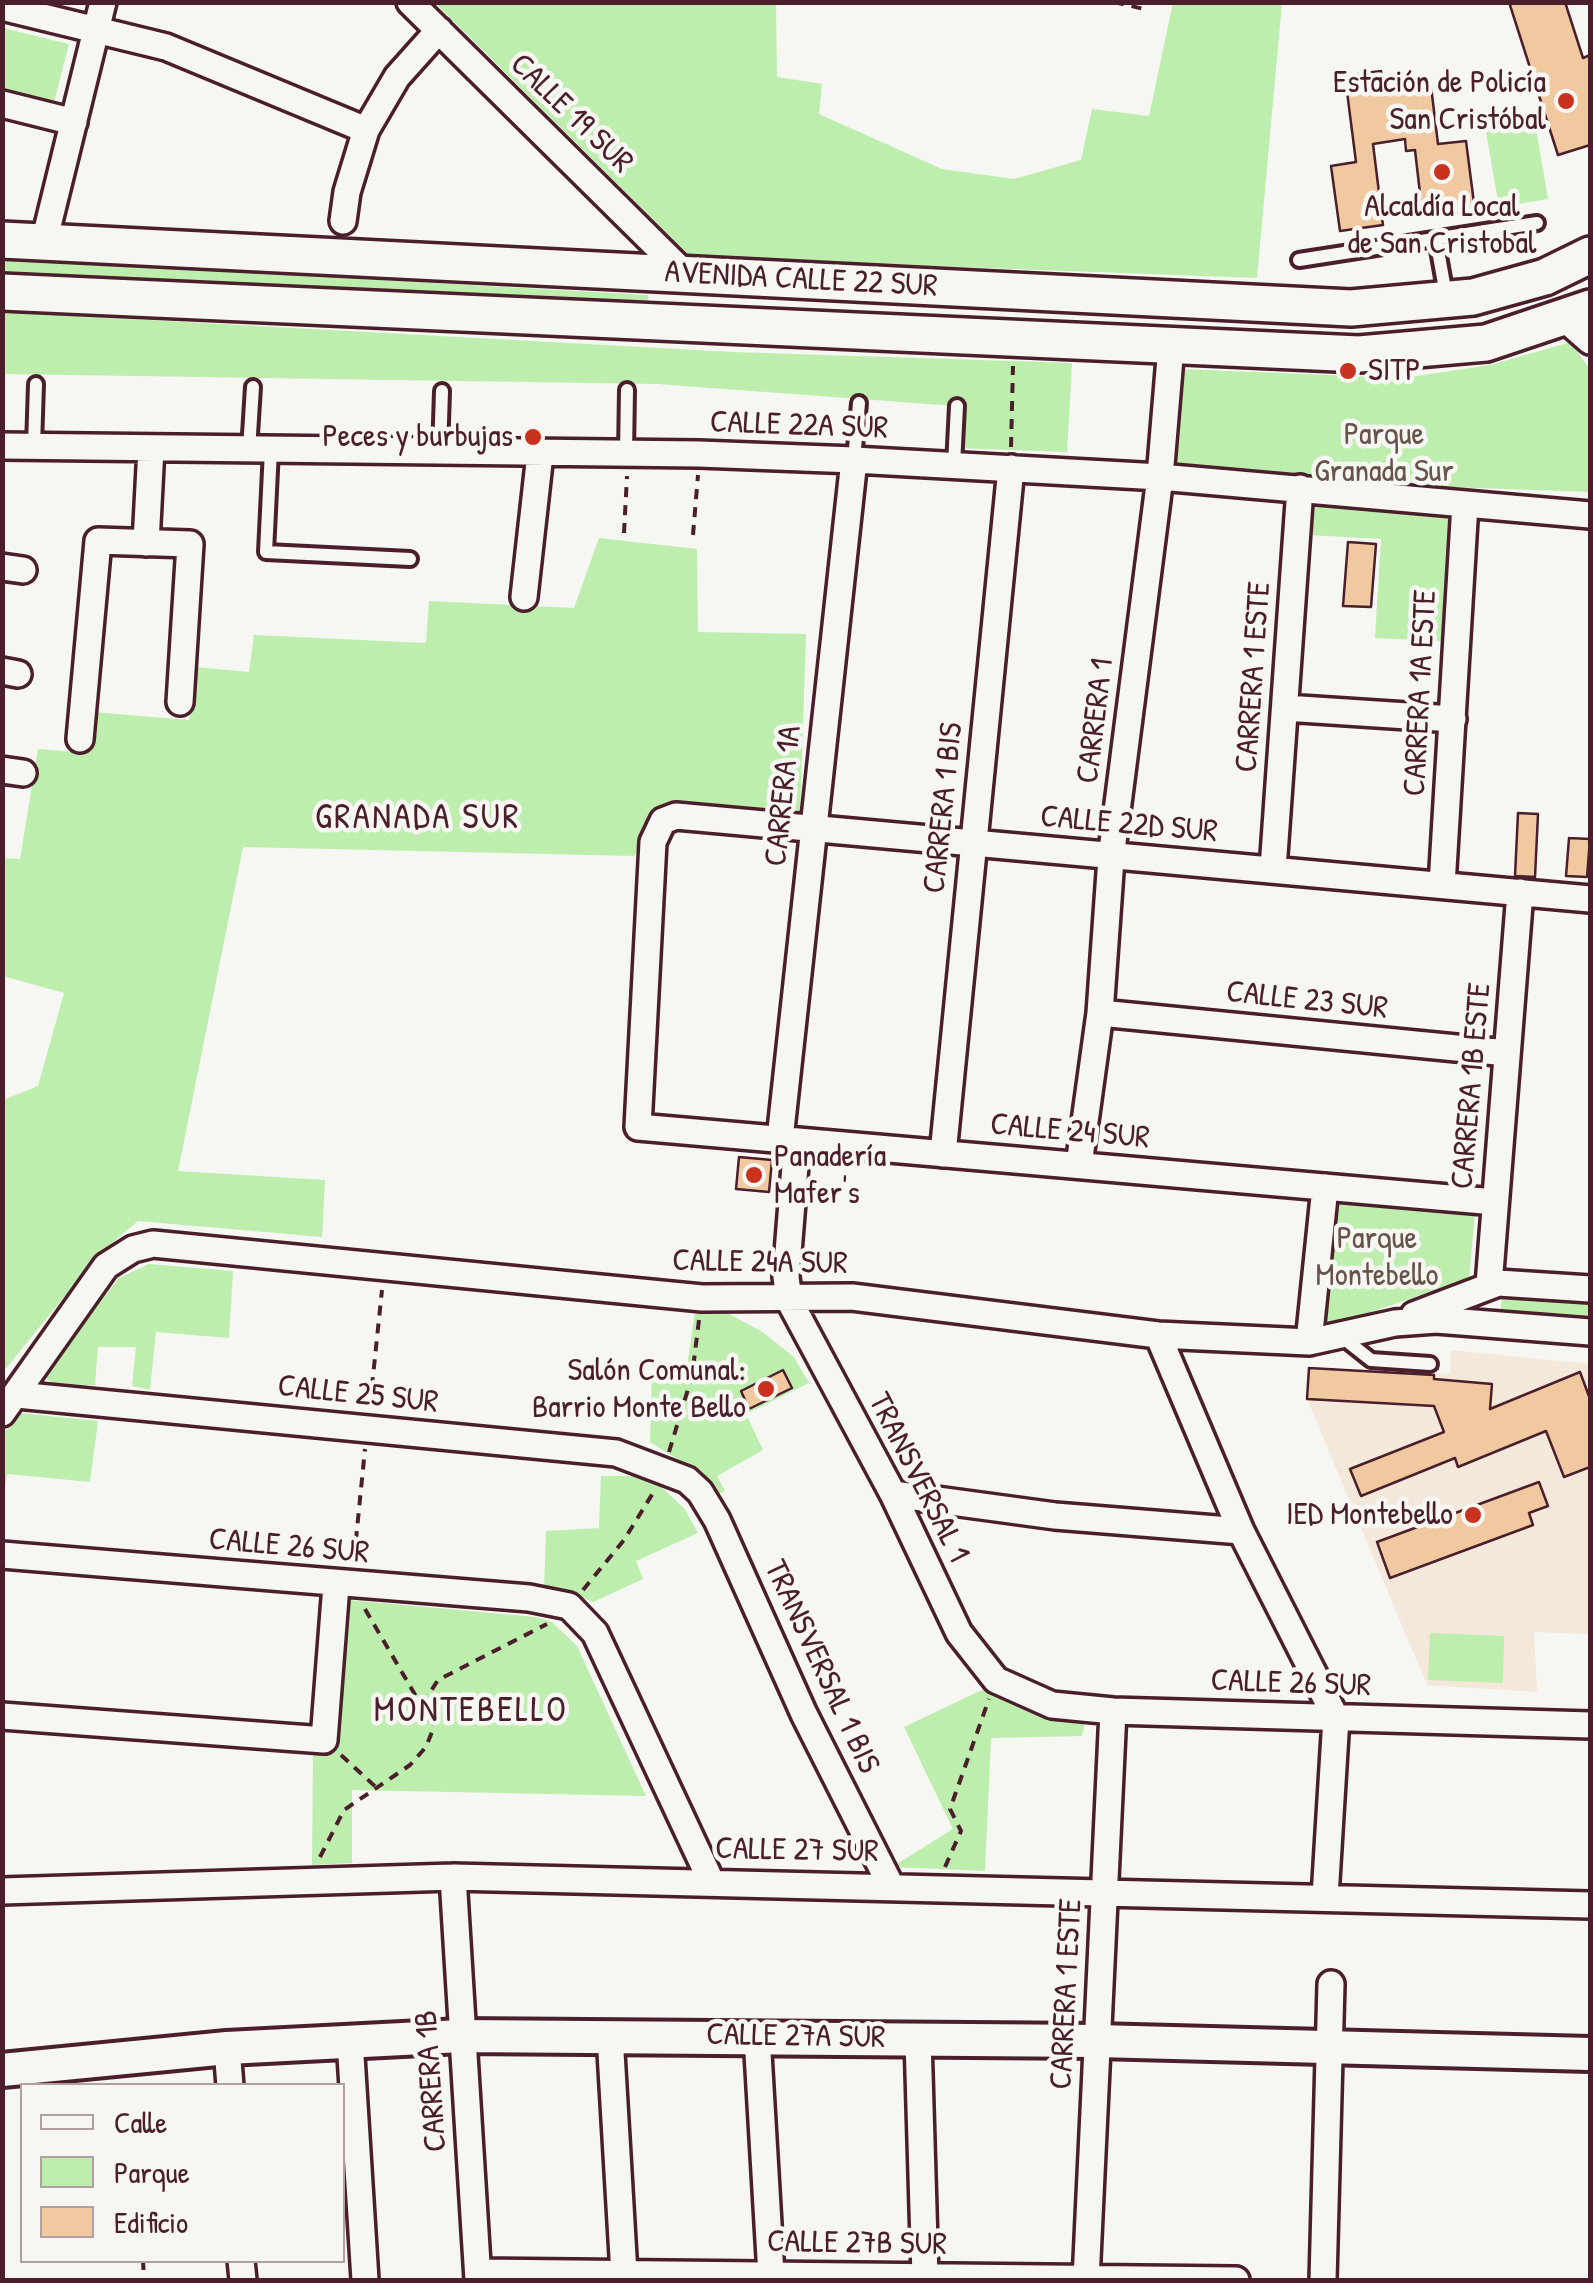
<!DOCTYPE html>
<html>
<head>
<meta charset="utf-8">
<style>
  body { margin:0 }
  #map { position:relative; width:1593px; height:2283px; overflow:hidden; background:#f6f6f2; font-family:"Patrick Hand",sans-serif }
  canvas { display:block }
  .frame { position:absolute; inset:0; border:5px solid #4a1f2b; pointer-events:none }
  .legend { position:absolute; left:20px; top:2083px; width:325px; height:180px; box-sizing:border-box; background:#f6f6f2; border:2px solid #b1a0a2; margin:0; padding:12px 18px; list-style:none; font-size:30px; color:#4a1f2b }
  .legend li { display:flex; align-items:center; gap:20px; height:50px }
  .legend b { width:50px; border:2px solid #b1a0a2 }
</style>
</head>
<body>
<div id="map">
<canvas width="1593" height="2283"></canvas>
<div class="frame"></div>
<ul class="legend">
<li><b style="height:12px;background:#f6f6f2"></b>Calle</li>
<li><b style="height:28px;background:#bdeeae"></b>Parque</li>
<li><b style="height:28px;background:#f1c9a1"></b>Edificio</li>
</ul>
</div>
<script>
const context = document.querySelector('canvas').getContext('2d');
context.lineJoin = 'round';
function fillPath(path, color) { context.fillStyle = color; context.fill(path, 'evenodd'); }
const shape = rows => new Path2D(rows.map(r => 'M' + r).join(''));
function trace(path, color, width, dash) { context.strokeStyle = color; context.lineWidth = width; context.lineCap = dash ? 'butt' : 'round'; context.setLineDash(dash || []); context.stroke(path); }
function label(font, color, halo, rows, align = 'center') {
  context.font = font + ' "Patrick Hand",sans-serif'; context.lineWidth = 9; context.setLineDash([]); context.textBaseline = 'middle'; context.strokeStyle = halo; context.fillStyle = color; for (const [text, x, y, turn = 0] of rows) {
    context.save(); context.translate(x, y); context.rotate((+turn || 0) * Math.PI / 180); context.textAlign = isNaN(turn) ? turn : align; if (halo) context.strokeText(text, 0, 0); context.fillText(text, 0, 0); context.restore();
  }
}
fillPath(shape([
  [1451,1350,1590,1364,1590,1634,1534,1632,1537,1692,1427,1685,1307,1399,1309,1368,1450,1374]
]), '#f4e8da');
fillPath(shape([
  [435,3,776,3,777,77,822,84,819,114,942,169,1014,179,1081,160,1092,109,1149,116,1173,3,1282,3,1257,278,691,257],
  [3,28,69,44,54,102,3,89],
  [1534,117,1548,199,1499,207,1485,126],
  [2,254,150,267,648,295,650,317,3,280],
  [2,312,733,352,1072,363,1067,452,955,448,956,406,657,384,3,374],
  [1571,342,1590,370,1590,492,1451,487,1442,641,1375,638,1381,539,1308,535,1310,475,1174,467,1180,369,1404,378,1490,365],
  [599,538,697,549,698,632,806,634,800,815,665,806,649,816,635,856,243,847,178,1171,325,1180,322,1237,138,1221,99,1254,3,1372,3,1100,38,1086,64,993,3,976,3,858,20,859,38,749,86,753,93,712,189,720,195,667,249,672,254,635,426,643,429,601,574,608],
  [1334,1203,1475,1212,1469,1279,1320,1329],
  [149,1264,233,1271,229,1338,156,1332,150,1390,132,1386,136,1347,98,1347,95,1385,58,1386,47,1379,45,1372,119,1278],
  [1502,1294,1590,1301,1590,1323,1500,1316],
  [695,1312,725,1312,761,1331,794,1357,809,1383,746,1414,763,1450,717,1476,725,1491,717,1495,698,1472,650,1442,652,1371,686,1373],
  [20,1413,98,1421,90,1482,7,1474,3,1502,3,1435],
  [601,1476,633,1476,661,1487,684,1508,698,1533,636,1561,643,1579,593,1602,564,1590,544,1590,546,1531,599,1528],
  [348,1600,536,1617,552,1622,577,1646,646,1796,352,1790,352,1863,312,1865,313,1748,336,1746],
  [1430,1633,1504,1636,1503,1683,1428,1680],
  [984,1689,1035,1710,1085,1722,1082,1736,991,1738,985,1871,892,1867,953,1829,904,1727]
]), '#bdeeae');
const building = shape([
  [1509,2,1565,2,1583,58,1590,55,1590,145,1558,155,1509,2],
  [1381,71,1383,84,1430,78,1438,144,1466,141,1475,211,1440,215,1438,200,1421,202,1415,150,1406,151,1405,139,1373,144,1383,225,1340,231,1331,166,1356,162,1345,76,1381,71],
  [1348,542,1376,544,1371,607,1343,606,1348,542],
  [1518,813,1538,814,1535,877,1515,876,1518,813],
  [1569,838,1590,839,1587,877,1566,876,1569,838],
  [739,1157,772,1160,769,1192,736,1189,739,1157],
  [1309,1368,1434,1375,1434,1379,1492,1384,1490,1409,1580,1372,1590,1399,1590,1467,1564,1477,1546,1431,1458,1467,1455,1458,1361,1496,1350,1469,1444,1432,1434,1406,1307,1399,1309,1368],
  [783,1370,792,1388,749,1409,741,1391,783,1370],
  [1539,1482,1548,1506,1529,1513,1533,1525,1390,1578,1377,1542,1539,1482]
]);
fillPath(building, '#f1c9a1');
trace(building, '#4a1f2b', 2.5);
const service = shape([
  [1436,239,1446,295],
  [1299,260,1537,223],
  [34,446,36,384],
  [249,450,253,387],
  [271,450,266,552,410,559],
  [440,453,442,391],
  [626,454,627,390],
  [854,460,859,403],
  [954,465,957,406],
  [1342,1337,1371,1360,1430,1364]
]);
const minor = shape([
  [410,2,685,274],
  [2,7,166,47,366,130],
  [2,104,74,122],
  [343,221,347,192,366,130,397,77,439,30],
  [44,242,103,2],
  [1565,319,1590,341],
  [2,446,699,454,854,460,1160,477,1590,515],
  [146,543,151,448],
  [2,567,23,570],
  [524,597,540,454],
  [2,671,18,674],
  [1285,708,1453,719],
  [80,739,98,541,190,544,180,702],
  [2,770,23,773],
  [1273,869,1300,488],
  [1442,885,1465,504],
  [1100,1013,1507,1053],
  [780,1139,854,460],
  [797,1141,786,1277,789,1300,893,1494,959,1633,996,1680,1052,1705,1113,1711,1590,1725],
  [943,1154,1011,468],
  [1079,1165,1100,1013,1111,858,1160,477,1171,346],
  [1495,1202,638,1127,653,842,663,821,676,816,1590,899],
  [1489,1285,1520,892],
  [1414,1315,1498,1283,1590,1289],
  [1158,1335,1241,1531,1336,1718,1325,1897],
  [1309,1342,1325,1187],
  [17,1395,616,1453,687,1480,700,1492,717,1520,804,1714,891,1886],
  [2,1413,106,1266,133,1249,153,1244,702,1298,852,1297,1158,1335,1309,1342,1395,1323,1436,1320,1590,1332],
  [893,1494,1055,1516,1241,1531],
  [2,1555,529,1598,569,1606,595,1633,711,1881],
  [2,1716,324,1740,336,1585],
  [453,1877,478,2280],
  [2,1891,453,1877,1590,1905],
  [610,2035,624,2274],
  [757,2036,771,2275],
  [918,2039,925,2277],
  [350,2040,365,2280],
  [227,2048,230,2086],
  [241,2260,243,2280],
  [478,2272,1236,2280],
  [1086,2280,1113,1711],
  [1323,2280,1331,1984]
]);
const tertiary = shape([
  [2,2070,227,2048,461,2036,1097,2041,1590,2054]
]);
const secondary = shape([
  [2,240,1351,308,1473,297,1545,277,1590,255],
  [2,292,1359,354,1486,343,1590,308]
]);
trace(service, '#4a1f2b', 20);
trace(minor, '#4a1f2b', 32);
trace(tertiary, '#4a1f2b', 40);
trace(secondary, '#4a1f2b', 42);
trace(shape([
  [1114,2,1144,9],
  [1011,447,1013,366],
  [624,533,627,476],
  [693,535,698,475],
  [370,1405,382,1290],
  [669,1452,692,1376,699,1320],
  [354,1559,365,1449],
  [583,1590,624,1540,653,1493],
  [365,1609,431,1722],
  [341,1755,378,1789],
  [320,1857,344,1810,410,1765,426,1747,434,1727,431,1691,438,1680,547,1624],
  [945,1867,961,1831,950,1809,989,1699],
  [143,2260,144,2280]
]), '#4a1f2b', 4, [10, 8]);
trace(service, '#f6f6f2', 12);
trace(minor, '#f6f6f2', 25);
trace(tertiary, '#f6f6f2', 32);
trace(secondary, '#f6f6f2', 35);
for (const [x, y, r, color] of [
  [1566,101,10,"#c8321e"],
  [1442,172,10,"#c8321e"],
  [1348,371,10,"#c8321e"],
  [533,437,10,"#c8321e"],
  [754,1175,10,"#c8321e"],
  [766,1389,10,"#c8321e"],
  [1473,1515,10,"#c8321e"]
]) { const dot = new Path2D(); dot.arc(x, y, r, 0, 2 * Math.PI); context.fillStyle = color; context.fill(dot); trace(dot, '#f6f6f2', 4); }
label('32px', '#4a1f2b', '#f6f6f2', [
  ["Estación de Policía",1546,83],
  ["San Cristóbal",1546,120],
  ["Alcaldía Local",1442,207,"center"],
  ["de San Cristobal",1442,244,"center"],
  ["SITP",1368,371,"left"],
  ["Peces y burbujas",513,437],
  ["Panadería",774,1157,"left"],
  ["Mafer's",774,1194,"left"],
  ["Salón Comunal:",746,1371],
  ["Barrio Monte Bello",746,1408],
  ["IED Montebello",1453,1515]
], 'right');
label('32px', '#4a1f2b', '#f6f6f2', [
  ["CALLE 19 SUR",571,114,44],
  ["AVENIDA CALLE 22 SUR",801,280,3],
  ["CALLE 22A SUR",799,426,2],
  ["CARRERA 1 ESTE",1254,677,-86],
  ["CARRERA 1A ESTE",1421,693,-87],
  ["CARRERA 1",1096,721,-83],
  ["CARRERA 1A",784,796,-84],
  ["CARRERA 1 BIS",944,808,-84],
  ["CALLE 22D SUR",1129,825,5],
  ["CALLE 23 SUR",1307,1001,6],
  ["CARRERA 1B ESTE",1472,1086,-85],
  ["CALLE 24 SUR",1070,1132,5],
  ["CALLE 24A SUR",760,1263,1],
  ["CALLE 25 SUR",358,1395,6],
  ["TRANSVERSAL 1",918,1478,63],
  ["CALLE 26 SUR",289,1547,5],
  ["TRANSVERSAL 1 BIS",821,1667,65],
  ["CALLE 26 SUR",1291,1684,2],
  ["CALLE 27 SUR",797,1851,1],
  ["CARRERA 1 ESTE",1067,1994,-87],
  ["CALLE 27A SUR",796,2037,1],
  ["CARRERA 1B",432,2081,-94],
  ["CALLE 27B SUR",857,2244,1]
]);
label('32px', '#67534c', '#f6f6f2', [
  ["Parque",1384,435],
  ["Granada Sur",1384,472],
  ["Parque",1377,1239],
  ["Montebello",1377,1276]
]);
context.letterSpacing = '2.5px';
label('35px', '#4a1f2b', '#f6f6f2', [
  ["GRANADA SUR",418,819],
  ["MONTEBELLO",471,1712]
]);
context.letterSpacing = '0px';
</script>
</body>
</html>
